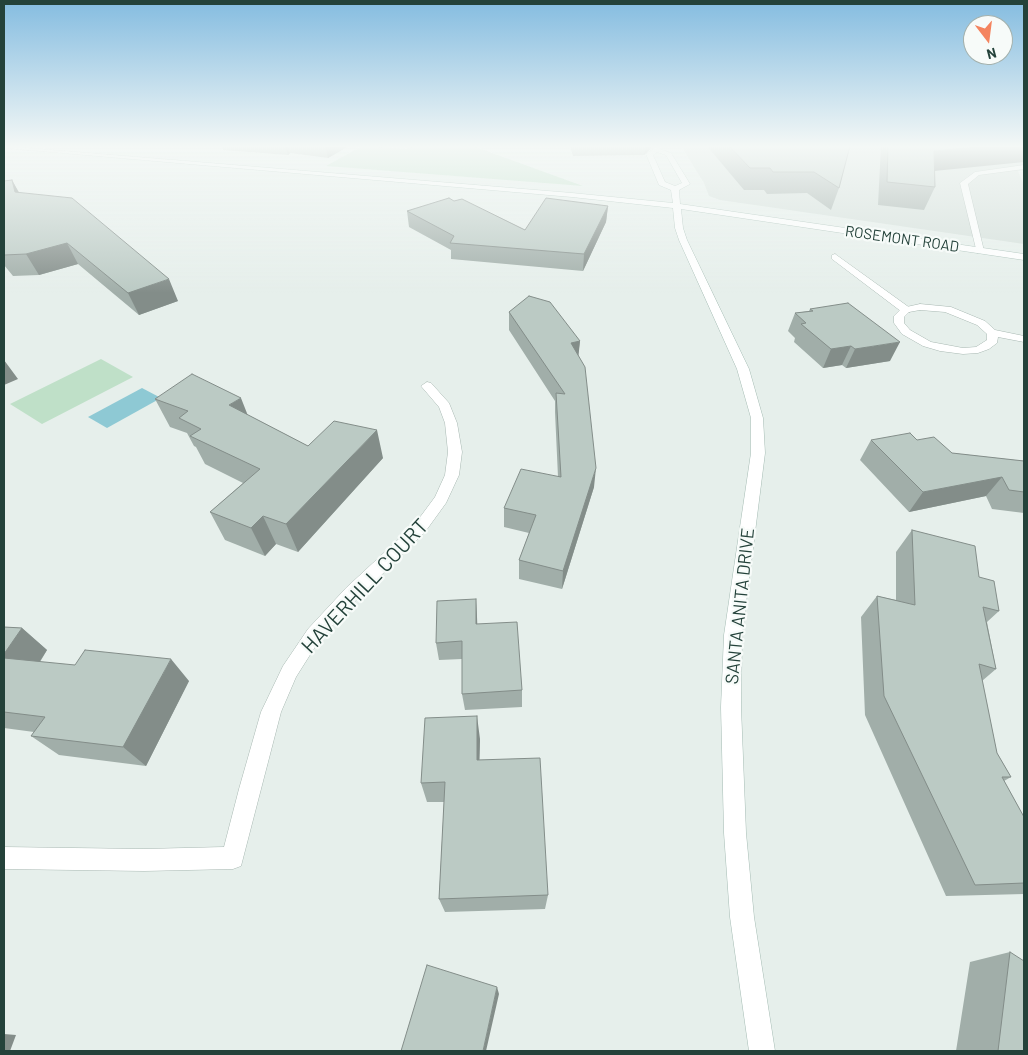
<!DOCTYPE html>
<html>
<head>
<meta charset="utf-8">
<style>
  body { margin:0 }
  #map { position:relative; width:1028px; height:1055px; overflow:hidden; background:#e6efeb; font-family:Barlow,sans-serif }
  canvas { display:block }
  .frame { position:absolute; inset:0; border:5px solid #24423a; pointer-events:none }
  .north { position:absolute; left:963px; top:15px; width:50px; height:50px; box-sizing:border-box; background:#f7fbf9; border:1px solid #a3b1ad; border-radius:50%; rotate:165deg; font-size:14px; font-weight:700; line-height:20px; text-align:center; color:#24423a }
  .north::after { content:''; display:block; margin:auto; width:18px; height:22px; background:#f4845f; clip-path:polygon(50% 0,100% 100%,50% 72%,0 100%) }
</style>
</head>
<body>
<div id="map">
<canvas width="1028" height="1055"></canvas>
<div class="frame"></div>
<div class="north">N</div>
</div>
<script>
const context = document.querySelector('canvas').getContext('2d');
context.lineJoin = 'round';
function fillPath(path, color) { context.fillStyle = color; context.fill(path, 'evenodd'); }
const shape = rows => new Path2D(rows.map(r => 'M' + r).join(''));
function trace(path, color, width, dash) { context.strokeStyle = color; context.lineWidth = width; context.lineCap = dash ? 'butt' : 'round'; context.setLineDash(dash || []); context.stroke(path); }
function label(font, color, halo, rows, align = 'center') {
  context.font = font + ' Barlow,sans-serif'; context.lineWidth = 4.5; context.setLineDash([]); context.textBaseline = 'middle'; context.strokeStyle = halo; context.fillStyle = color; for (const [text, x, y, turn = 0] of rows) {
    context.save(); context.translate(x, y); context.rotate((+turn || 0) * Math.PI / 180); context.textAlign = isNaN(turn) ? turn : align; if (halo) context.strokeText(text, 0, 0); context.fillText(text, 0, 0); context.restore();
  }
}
fillPath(shape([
  [681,146,1024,146,1024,170,1018,171,1024,185,1024,244,720,200,709,196,704,183]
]), '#d4dfda');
fillPath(shape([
  [362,146,409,149,413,146,473,146,583,186,326,166],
  [101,359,133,377,42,424,10,404]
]), '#bfe0c8');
fillPath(shape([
  [142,388,161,398,107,428,88,417]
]), '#8ec9d4');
const lane = shape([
  [1024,165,1024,169,979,175,968,184,984,251,977,253,960,183,975,172,1024,165],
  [835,254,910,308,910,312,902,312,832,259,832,255,835,254]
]);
const street = shape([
  [920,304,951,307,985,321,995,330,1024,336,1024,342,998,337,997,343,989,349,978,353,963,354,940,351,923,346,902,334,894,323,894,316,902,308,920,304],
  [920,310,945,312,977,325,987,334,987,340,976,347,963,348,931,342,910,330,904,323,904,317,909,312,920,310],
  [427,382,431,383,449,403,457,423,462,452,459,475,446,503,425,532,358,598,320,639,296,677,281,712,241,866,233,869,144,871,4,869,4,847,144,849,224,847,239,789,261,712,283,666,308,629,346,588,415,524,435,497,445,475,448,452,445,423,439,407,421,386,427,382]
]);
const secondary = shape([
  [4,146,572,193,673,203,671,190,659,185,646,154,653,149,652,146,658,146,660,149,671,153,690,184,679,190,680,204,1024,254,1024,260,681,209,683,228,687,240,749,369,763,418,765,453,742,635,741,707,746,833,754,917,775,1051,749,1051,730,917,724,833,721,707,724,635,751,453,751,418,737,369,679,240,675,228,673,208,572,197,4,148,4,146],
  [657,152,666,155,682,183,675,186,665,182,653,155,657,152]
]);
trace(lane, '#a8b8b2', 1);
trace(street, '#a8b8b2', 1);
trace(secondary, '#a4bbb3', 1);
fillPath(lane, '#fff');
fillPath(street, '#fff');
fillPath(secondary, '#fff');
fillPath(shape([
  [222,146,349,146,328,158,290,153,288,155,223,150],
  [570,146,651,146,651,148,644,155,573,156],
  [707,146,850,146,839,188,831,210,807,193,767,194,764,190,744,190],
  [881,146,1024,146,934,171,935,187,924,210,878,205],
  [12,180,19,193,178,301,139,315,78,264,39,275,13,276,4,265,4,181],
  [454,201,525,230,608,206,606,222,583,271,451,259,451,250,409,227,407,211],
  [810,309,890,361,846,368,842,365,823,368,794,342,795,338,788,331,795,313,809,311],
  [509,312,580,341,578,355,594,487,562,589,519,579,519,560,529,533,504,527,504,508,558,477,555,412,555,401,509,330],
  [155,399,248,415,308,446,383,458,298,552,276,544,265,556,225,540,210,512,243,483,205,464,196,447,194,446,187,433,170,427],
  [871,440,917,440,952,453,1024,461,1024,513,992,509,986,496,909,512,860,460],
  [912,530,979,577,999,611,987,622,996,669,982,681,997,753,1011,777,1004,781,1024,817,1024,894,946,896,865,715,861,617,877,596,896,600,896,552],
  [476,599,477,624,522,690,522,707,465,710,462,694,462,659,439,660,436,643],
  [4,627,22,628,47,650,40,662,189,681,146,766,59,755,31,736,34,732,4,728],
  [480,739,479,760,548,895,545,909,445,912,439,899,444,802,427,802,421,783],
  [1010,952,1024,1051,956,1051,970,962]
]), '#a1aea9');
fillPath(shape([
  [285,146,288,146,290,153,288,155],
  [325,146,349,146,328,158],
  [646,146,651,146,651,148,644,155],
  [991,146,1024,146,1024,162,924,172,934,151],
  [12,180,22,198,15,192],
  [608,206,606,222,583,271,584,254],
  [67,243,78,264,39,275,26,254],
  [169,279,178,301,139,315,128,293],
  [580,341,578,360,571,343],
  [900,342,890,361,846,368,855,349],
  [851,346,842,365,823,368,831,349],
  [4,360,18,379,4,385],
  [241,398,252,426,229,405],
  [377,430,383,458,298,552,286,524],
  [596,468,594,487,562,589,563,571],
  [1002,477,986,496,909,512,923,492],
  [263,516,276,544,265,556,251,528],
  [476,599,477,617,478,642,476,624],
  [22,628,47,650,28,680,4,661,4,654],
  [171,659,189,681,146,766,123,747],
  [477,716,480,739,479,781,477,760],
  [497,987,499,994,486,1051,483,1051],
  [4,1034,16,1035,10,1051,4,1051]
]), '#838d89');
const building = shape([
  [729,146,850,146,839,188,814,172,773,172,770,168,750,168,729,146],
  [888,146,991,146,934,151,935,187,887,182,888,146],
  [12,180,15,192,72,198,169,279,128,293,67,243,26,254,4,255,4,181,12,180],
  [449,198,454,201,462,199,525,230,546,198,608,206,584,254,450,243,454,236,407,211,449,198],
  [529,296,550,302,580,341,571,343,585,367,596,468,563,571,519,560,536,515,504,508,521,469,561,477,556,393,565,394,509,312,529,296],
  [848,303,900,342,855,349,851,346,831,349,801,324,806,323,795,313,813,311,810,309,848,303],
  [192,374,241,398,229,405,308,446,334,421,377,430,286,524,263,516,251,528,210,512,260,469,190,436,201,429,179,418,188,411,155,399,192,374],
  [910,433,917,440,934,437,952,453,1024,461,1024,492,1009,490,1002,477,923,492,871,440,910,433],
  [912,530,975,546,979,577,994,581,999,611,983,607,996,669,979,664,997,753,1011,777,1002,777,1024,817,1024,883,975,885,884,696,877,596,915,605,912,530],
  [476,599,476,624,517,622,522,690,462,694,462,641,436,643,437,601,476,599],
  [4,627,22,628,4,654,4,627],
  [85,650,171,659,123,747,31,736,45,717,4,712,4,658,75,665,85,650],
  [477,716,477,760,540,758,548,895,439,899,445,782,421,783,425,718,477,716],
  [1010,952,1024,961,1024,1051,998,1051,1010,952],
  [427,965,497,987,483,1051,401,1051,427,965]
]);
fillPath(building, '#bbcac4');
trace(building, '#838d89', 1);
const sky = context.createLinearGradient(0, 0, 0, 293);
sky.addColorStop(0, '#84bce0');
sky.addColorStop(0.5, '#f4f8f6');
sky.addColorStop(1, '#f4f8f600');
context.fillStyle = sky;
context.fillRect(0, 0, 1028, 293);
label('15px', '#24423a', '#f7fbf9', [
  ["ROSEMONT ROAD",902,239,8]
]);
label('18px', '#24423a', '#f7fbf9', [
  ["SANTA ANITA DRIVE",740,606,-84]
]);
label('21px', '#24423a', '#f7fbf9', [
  ["HAVERHILL COURT",365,586,-47]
]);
</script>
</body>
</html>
